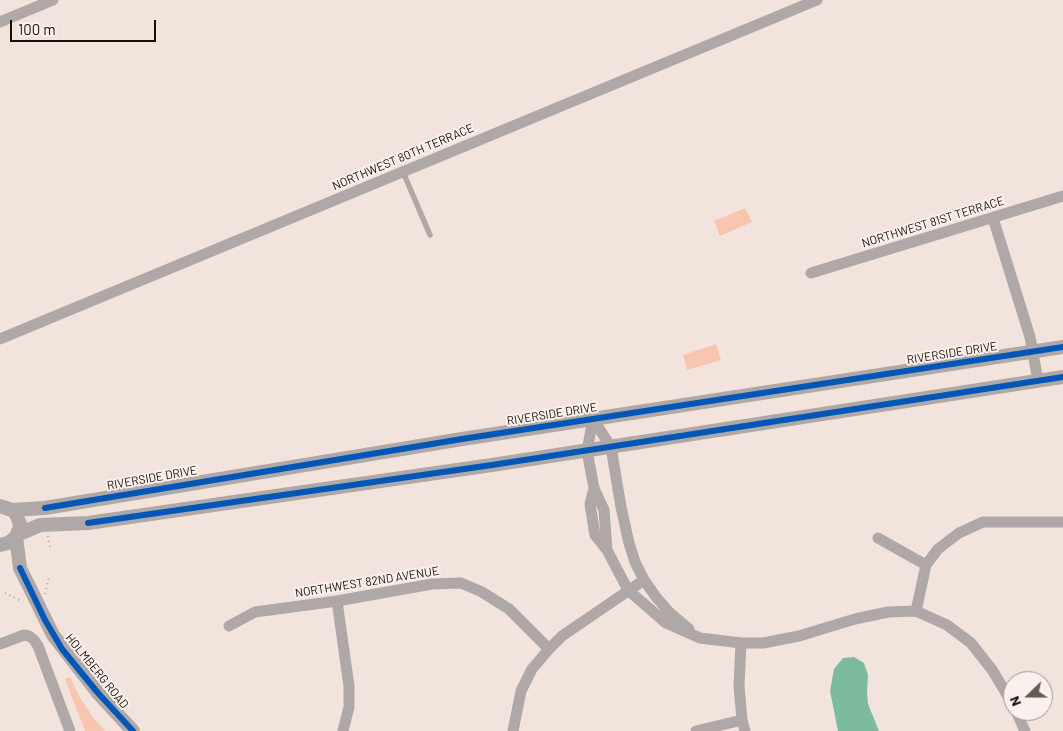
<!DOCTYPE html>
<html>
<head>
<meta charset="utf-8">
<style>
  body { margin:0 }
  #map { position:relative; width:1063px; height:731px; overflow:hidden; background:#f2e4dd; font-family:Barlow,sans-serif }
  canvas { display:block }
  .north { position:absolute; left:1003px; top:671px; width:50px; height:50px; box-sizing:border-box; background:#faf1ee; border:1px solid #a19692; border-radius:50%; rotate:248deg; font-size:14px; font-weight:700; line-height:20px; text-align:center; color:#1c0e08 }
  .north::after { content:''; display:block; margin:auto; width:18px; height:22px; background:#675953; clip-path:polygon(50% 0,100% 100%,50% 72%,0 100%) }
  .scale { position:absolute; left:10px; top:20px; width:146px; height:22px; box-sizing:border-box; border:2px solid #1c0e08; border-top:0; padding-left:6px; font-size:15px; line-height:18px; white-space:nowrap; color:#1c0e08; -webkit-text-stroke:4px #faf1ee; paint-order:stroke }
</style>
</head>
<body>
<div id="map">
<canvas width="1063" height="731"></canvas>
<div class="north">N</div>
<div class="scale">100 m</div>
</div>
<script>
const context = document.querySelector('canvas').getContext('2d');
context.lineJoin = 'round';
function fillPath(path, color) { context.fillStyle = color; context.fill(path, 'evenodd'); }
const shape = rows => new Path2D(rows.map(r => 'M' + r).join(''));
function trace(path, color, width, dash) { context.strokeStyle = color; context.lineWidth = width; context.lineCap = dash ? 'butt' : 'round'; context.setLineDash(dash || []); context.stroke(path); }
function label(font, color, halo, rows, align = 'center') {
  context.font = font + ' Barlow,sans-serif'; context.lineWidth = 4; context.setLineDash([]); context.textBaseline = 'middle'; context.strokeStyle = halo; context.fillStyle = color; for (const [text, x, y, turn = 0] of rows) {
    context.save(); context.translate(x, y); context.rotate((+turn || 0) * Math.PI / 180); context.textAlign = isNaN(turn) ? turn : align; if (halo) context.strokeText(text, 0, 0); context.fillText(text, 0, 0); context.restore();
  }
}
fillPath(shape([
  [745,208,752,222,720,236,714,221],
  [716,344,721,360,687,370,683,355],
  [70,677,79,696,95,720,106,731,85,731,65,679]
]), '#f8c5b0');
fillPath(shape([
  [854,657,864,663,868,675,867,692,868,704,879,731,838,731,830,691,834,669,843,658]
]), '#7dbb9d');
trace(shape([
  [48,536,50,548],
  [5,593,23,602],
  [45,594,49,577]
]), '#aca4a3', 2, [1, 4]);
trace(shape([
  [403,172,430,235]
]), '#afa8a7', 5.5);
trace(shape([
  [0,22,53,0],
  [993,218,1030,337,1038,381],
  [811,273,1063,196],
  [0,339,817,0],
  [593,419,611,447,621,507,629,543,635,562,644,580,656,597,670,613,689,629],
  [593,419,587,451,594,488,604,510,607,550],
  [594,488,590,504,595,535,607,550,628,590,666,623,700,638,741,643,763,643,799,636,855,619,888,612,916,611,926,565,938,549,959,533,983,522,1063,522],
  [878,538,926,565],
  [337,601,349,686,349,707,343,731],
  [916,611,947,625,971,643,993,671,1013,705],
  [229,626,255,612,337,601,432,584,461,583,482,592,509,609,549,649],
  [741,643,739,686,742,720,745,731],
  [0,644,24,635,29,636,34,640,38,646,70,731],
  [1016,711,1025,731],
  [513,731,521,691,532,669,549,649,562,636,644,580],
  [696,731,742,720]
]), '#afa8a7', 11);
trace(shape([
  [0,506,12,510,16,514,20,524,19,529,16,537,8,543,0,545],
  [12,510,45,508,462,439,1063,347],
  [17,535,40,525,88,523,492,465,1063,377],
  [16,537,20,568,53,635,98,693,133,731]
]), '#afa8a7', 14);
trace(shape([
  [45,508,462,439,1063,347],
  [88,523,492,465,1063,377],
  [20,568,45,620,62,649,98,693,133,731]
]), '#0057b8', 6);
label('12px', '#1c0e08', '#faf1ee', [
  ["NORTHWEST 80TH TERRACE",403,157,-23],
  ["NORTHWEST 81ST TERRACE",933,222,-17],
  ["RIVERSIDE DRIVE",952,353,-9],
  ["RIVERSIDE DRIVE",552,414,-9],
  ["RIVERSIDE DRIVE",152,478,-10],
  ["NORTHWEST 82ND AVENUE",367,582,-9],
  ["HOLMBERG ROAD",97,671,51]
]);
</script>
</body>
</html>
